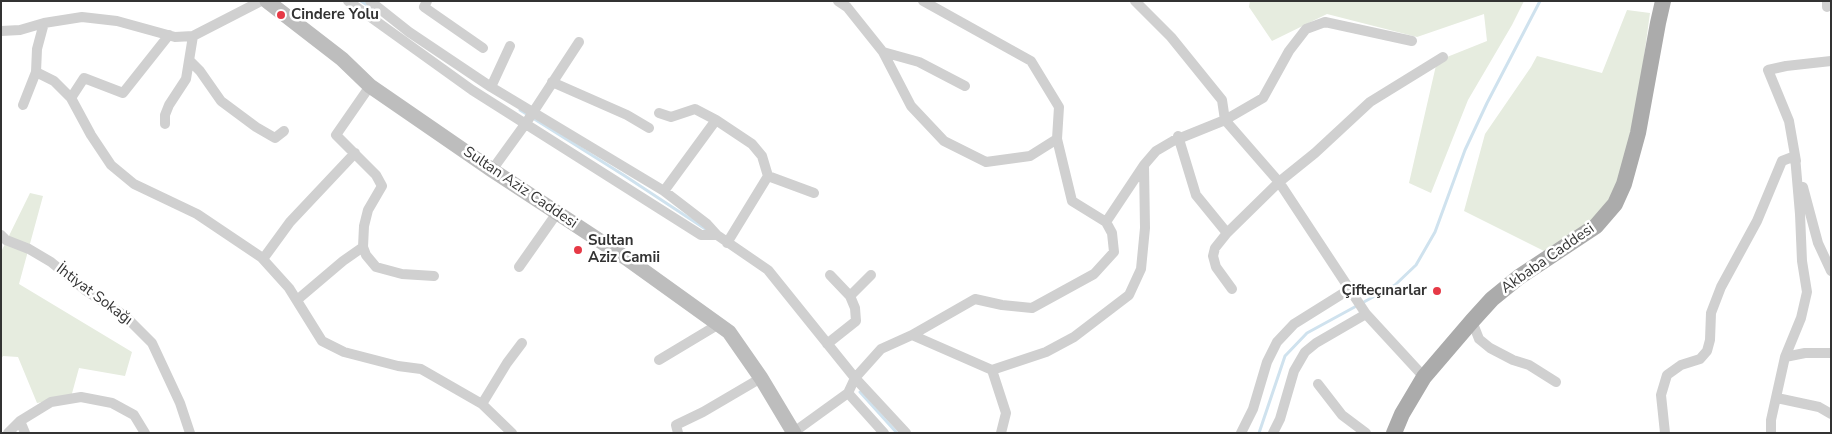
<!DOCTYPE html>
<html>
<head>
<meta charset="utf-8">
<style>
  body { margin:0 }
  #map { position:relative; width:1832px; height:434px; overflow:hidden; background:#fff; font-family:"Nunito Sans",sans-serif }
  canvas { display:block }
  .frame { position:absolute; inset:0; border:2px solid #333; pointer-events:none }
</style>
</head>
<body>
<div id="map">
<canvas width="1832" height="434"></canvas>
<div class="frame"></div>
</div>
<script>
const context = document.querySelector('canvas').getContext('2d');
context.lineJoin = 'round';
function fillPath(path, color) { context.fillStyle = color; context.fill(path, 'evenodd'); }
const shape = rows => new Path2D(rows.map(r => 'M' + r).join(''));
function trace(path, color, width, dash) { context.strokeStyle = color; context.lineWidth = width; context.lineCap = dash ? 'butt' : 'round'; context.setLineDash(dash || []); context.stroke(path); }
function label(font, color, halo, rows, align = 'center') {
  context.font = font + ' "Nunito Sans",sans-serif'; context.lineWidth = 5; context.setLineDash([]); context.textBaseline = 'middle'; context.strokeStyle = halo; context.fillStyle = color; for (const [text, x, y, turn = 0] of rows) {
    context.save(); context.translate(x, y); context.rotate((+turn || 0) * Math.PI / 180); context.textAlign = isNaN(turn) ? turn : align; if (halo) context.strokeText(text, 0, 0); context.fillText(text, 0, 0); context.restore();
  }
}
fillPath(shape([
  [1250,1,1524,1,1512,25,1468,100,1431,193,1409,183,1437,61,1487,41,1484,14,1417,37,1327,14,1272,41,1249,7],
  [1627,10,1650,13,1637,108,1618,189,1596,220,1546,252,1464,211,1485,134,1531,67,1537,56,1602,73],
  [30,193,43,196,19,284,132,352,125,376,79,368,71,397,37,403,18,357,3,356,1,359,1,252]
]), '#e6ecdf');
trace(shape([
  [361,1,373,9],
  [520,110,625,176,707,230],
  [860,392,897,433],
  [1259,433,1285,356,1307,333,1395,285,1416,265,1435,232,1465,150,1487,103,1540,1]
]), '#cfe2ee', 3);
trace(shape([
  [348,1,472,90,701,235,717,235],
  [370,1,409,32,491,87,664,191,707,224,717,235,768,270,855,378,906,433],
  [427,1,424,7,483,48],
  [838,1,847,7,883,52,911,106,944,141,986,162,1030,156,1057,139],
  [1135,1,1171,37,1222,100,1225,120,1279,182,1366,314,1424,377],
  [1827,7,1827,1],
  [1,31,20,30,44,23,82,17,117,21,175,37,193,36,261,1],
  [883,52,919,62,965,86],
  [190,61,200,71,221,101,256,127,275,138,284,131],
  [36,72,54,81,71,98,91,135,111,165,134,184,197,214,261,257,289,288,322,341,344,352,398,366,421,369,482,404,512,433],
  [552,82,627,115,649,128],
  [370,86,336,135,376,175,382,186,368,210,364,226,363,247,366,255,376,267,402,274,434,276],
  [491,87,510,46],
  [71,98,84,78,123,93,169,35],
  [23,105,36,72,37,49,44,23],
  [659,113,671,117,695,109,716,120],
  [165,124,165,115,169,105,186,79,193,36],
  [1178,136,1196,195,1227,233],
  [1796,161,1789,121,1768,70,1786,66,1831,61],
  [492,170,526,123,579,42],
  [768,176,814,193],
  [1803,187,1818,243,1831,271],
  [664,191,716,120,752,144,762,156,768,176,727,243],
  [1106,222,1144,165,1156,151,1173,141,1225,120,1263,98,1289,51,1306,29,1325,22,1412,41],
  [1,235,6,240,29,249,51,262,85,290,125,316,152,343,180,403,190,433],
  [263,259,290,222,355,153],
  [519,267,557,213],
  [1232,289,1216,267,1213,256,1215,248,1227,233,1279,182,1315,153,1370,102,1443,57],
  [850,296,871,275],
  [297,300,343,261,363,247],
  [1472,321,1479,339,1490,348,1513,360,1529,365,1556,382],
  [912,335,975,299,1002,305,1032,308,1094,274,1114,252,1112,233,1106,222,1072,201,1057,139,1059,107,1031,61,923,1],
  [827,344,856,321,855,308,850,296,830,275],
  [1785,357,1805,353,1831,353],
  [659,360,719,324],
  [992,370,1046,352,1074,337,1129,295,1141,269,1145,228,1144,165],
  [1318,384,1342,415,1366,433],
  [848,393,884,433],
  [1777,398,1819,407,1831,414],
  [482,404,507,363,522,343],
  [20,421,25,433],
  [794,432,848,393,855,378,881,349,912,335,992,370,1006,413,1001,433],
  [8,433,20,421,51,402,81,397,112,403,134,415,145,433],
  [678,433,676,425,703,412,761,378],
  [1241,433,1253,409,1267,362,1277,342,1294,324,1350,289],
  [1273,433,1280,419,1294,371,1305,352,1316,343,1366,314],
  [1665,433,1661,395,1667,375,1681,365,1700,359,1707,351,1710,340,1711,313,1721,287,1757,221,1782,161,1795,156,1800,214,1802,261,1807,292,1801,318,1785,357,1771,420,1771,433]
]), '#d0d0d0', 10);
trace(shape([
  [267,1,342,59,370,86,492,170,626,258,729,332,761,378,794,433]
]), '#bdbdbd', 15);
trace(shape([
  [1394,433,1402,414,1424,377,1472,321,1492,299,1519,277,1596,226,1615,204,1624,184,1638,133,1658,23,1663,1]
]), '#ababab', 16);
for (const [x, y, r, color] of [
  [281,15,5,"#e63946"],
  [578,250,5,"#e63946"],
  [1437,291,5,"#e63946"]
]) { const dot = new Path2D(); dot.arc(x, y, r, 0, 2 * Math.PI); context.fillStyle = color; context.fill(dot); trace(dot, '#fff', 2); }
label('bold 15px', '#333', '#fff', [
  ["Cindere Yolu",291,15],
  ["Sultan",588,241],
  ["Aziz Camii",588,258],
  ["Çifteçınarlar",1427,291,"right"]
], 'left');
label('15px', '#333', '#fff', [
  ["Sultan Aziz Caddesi",520,188,34],
  ["Akbaba Caddesi",1548,259,-35],
  ["İhtiyat Sokağı",94,295,37]
]);
</script>
</body>
</html>
